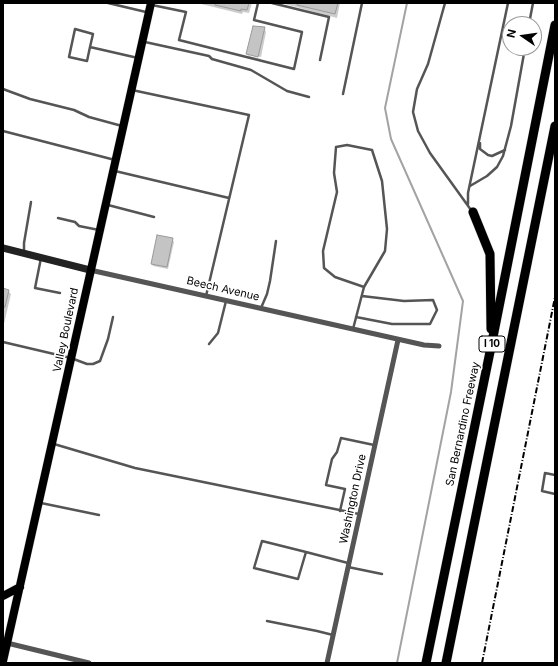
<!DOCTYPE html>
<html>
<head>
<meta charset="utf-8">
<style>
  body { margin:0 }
  #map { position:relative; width:558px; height:666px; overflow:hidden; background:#fff; font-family:Inter,sans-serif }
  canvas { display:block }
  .frame { position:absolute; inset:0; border:4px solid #000; pointer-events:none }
  .north { position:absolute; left:502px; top:16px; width:40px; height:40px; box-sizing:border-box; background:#fff; border:1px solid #999; border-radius:50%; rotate:283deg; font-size:11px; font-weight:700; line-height:16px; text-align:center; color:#000 }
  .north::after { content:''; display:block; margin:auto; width:14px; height:18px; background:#000; clip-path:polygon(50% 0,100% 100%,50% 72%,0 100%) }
</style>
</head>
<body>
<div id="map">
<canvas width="558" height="666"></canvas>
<div class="frame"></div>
<div class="north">N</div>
</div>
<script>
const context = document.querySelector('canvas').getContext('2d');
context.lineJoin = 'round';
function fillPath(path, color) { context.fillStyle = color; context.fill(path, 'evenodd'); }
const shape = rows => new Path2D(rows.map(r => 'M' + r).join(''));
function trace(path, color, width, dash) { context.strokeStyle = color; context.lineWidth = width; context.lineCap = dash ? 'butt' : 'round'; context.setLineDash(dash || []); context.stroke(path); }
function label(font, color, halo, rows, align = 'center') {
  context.font = font + ' Inter,sans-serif'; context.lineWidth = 3.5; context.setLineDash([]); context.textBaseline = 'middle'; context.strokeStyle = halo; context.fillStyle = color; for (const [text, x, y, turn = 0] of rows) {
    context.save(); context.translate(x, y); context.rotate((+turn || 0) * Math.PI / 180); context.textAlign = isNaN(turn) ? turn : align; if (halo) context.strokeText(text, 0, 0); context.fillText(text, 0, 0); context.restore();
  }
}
fillPath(shape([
  [201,3,252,3,249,13,243,12,242,14,201,4],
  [281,3,340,3,337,18],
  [264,28,266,32,261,57,249,54,249,56,261,59,260,60,250,58,247,54],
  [172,239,174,242,168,269,153,266,152,264],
  [3,289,8,291,11,294,3,328]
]), '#0003');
trace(shape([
  [397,663,451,392,463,301,391,139,385,108,407,3]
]), '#a3a3a3', 2);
const building = shape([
  [215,3,249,3,247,10,241,9,241,11,215,5,215,3],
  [297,3,338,3,335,14,297,5,297,3],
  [253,26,265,27,258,57,246,54,253,26],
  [157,235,173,238,167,267,151,264,157,235],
  [3,288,9,290,5,307,3,307,3,288]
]);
fillPath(building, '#c4c4c4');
trace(building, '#999', 1);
const primary = shape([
  [3,596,20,587],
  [3,661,151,3]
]);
const highway = shape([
  [473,212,490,254,491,329],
  [426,663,491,347,555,25],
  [446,663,555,126]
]);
trace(primary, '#dbdbdb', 9);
trace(highway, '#dbdbdb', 10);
trace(shape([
  [108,3,146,12],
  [272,3,329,17,320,60],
  [445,3,428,64,417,89,413,112,418,131,430,153,471,210],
  [152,5,186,12,179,40,294,69,302,32,254,20,258,3],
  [529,24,533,3],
  [145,42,209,56,212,59,251,70,287,91,309,97],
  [90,47,87,61,69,57,75,29,93,34,90,47,138,58],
  [3,89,30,99,74,110,89,117,122,126],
  [132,90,249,115,206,296],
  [343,94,362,3],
  [3,131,115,160],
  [480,143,480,149,488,155,492,156,505,150],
  [115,171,229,198],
  [470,186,487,176,497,167,503,156,511,126,525,48],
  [468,204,468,193,508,3],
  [108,205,154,217],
  [58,218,75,222,79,226,99,230],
  [24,253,24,243,31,202],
  [41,258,35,288,60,293],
  [261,308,267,294,270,281,276,241],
  [356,317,392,324,430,324,437,310,433,300,404,301,362,296],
  [353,329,364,287,335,277,324,268,323,251,337,192,334,173,336,147,347,145,372,150,382,181,387,229,385,251,364,287],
  [3,342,71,358,87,364,93,364,100,361,108,339,113,317],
  [209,344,218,333,226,301],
  [54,444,135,468,359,514],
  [555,475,545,473,542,491,555,494],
  [41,503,99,515],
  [340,511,345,489,326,485,332,459,337,452,341,438,374,445],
  [306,552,298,579,254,568,262,541,306,552,348,563],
  [348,567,382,574],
  [267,621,317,631,333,635]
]), '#555', 2.5);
trace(shape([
  [90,270,424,345,439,346],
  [7,643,89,663],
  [327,663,398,340]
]), '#555', 5);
trace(shape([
  [3,248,90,270]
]), '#222', 7);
trace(primary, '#000', 8);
trace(highway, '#000', 9);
trace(shape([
  [482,663,555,297]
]), '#000', 2, [6, 2, 1, 2]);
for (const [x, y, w] of [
  [492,344,26]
]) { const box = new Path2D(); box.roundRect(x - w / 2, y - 8, w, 16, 3); context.fillStyle = '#fff'; context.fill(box); trace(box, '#000', 1); }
label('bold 10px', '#000', null, [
  ["I 10",492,344]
]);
label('11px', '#000', '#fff', [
  ["Beech Avenue",223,289,13],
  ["Valley Boulevard",66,330,-78],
  ["San Bernardino Freeway",463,424,-78],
  ["Washington Drive",353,499,-78]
]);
</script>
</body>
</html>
